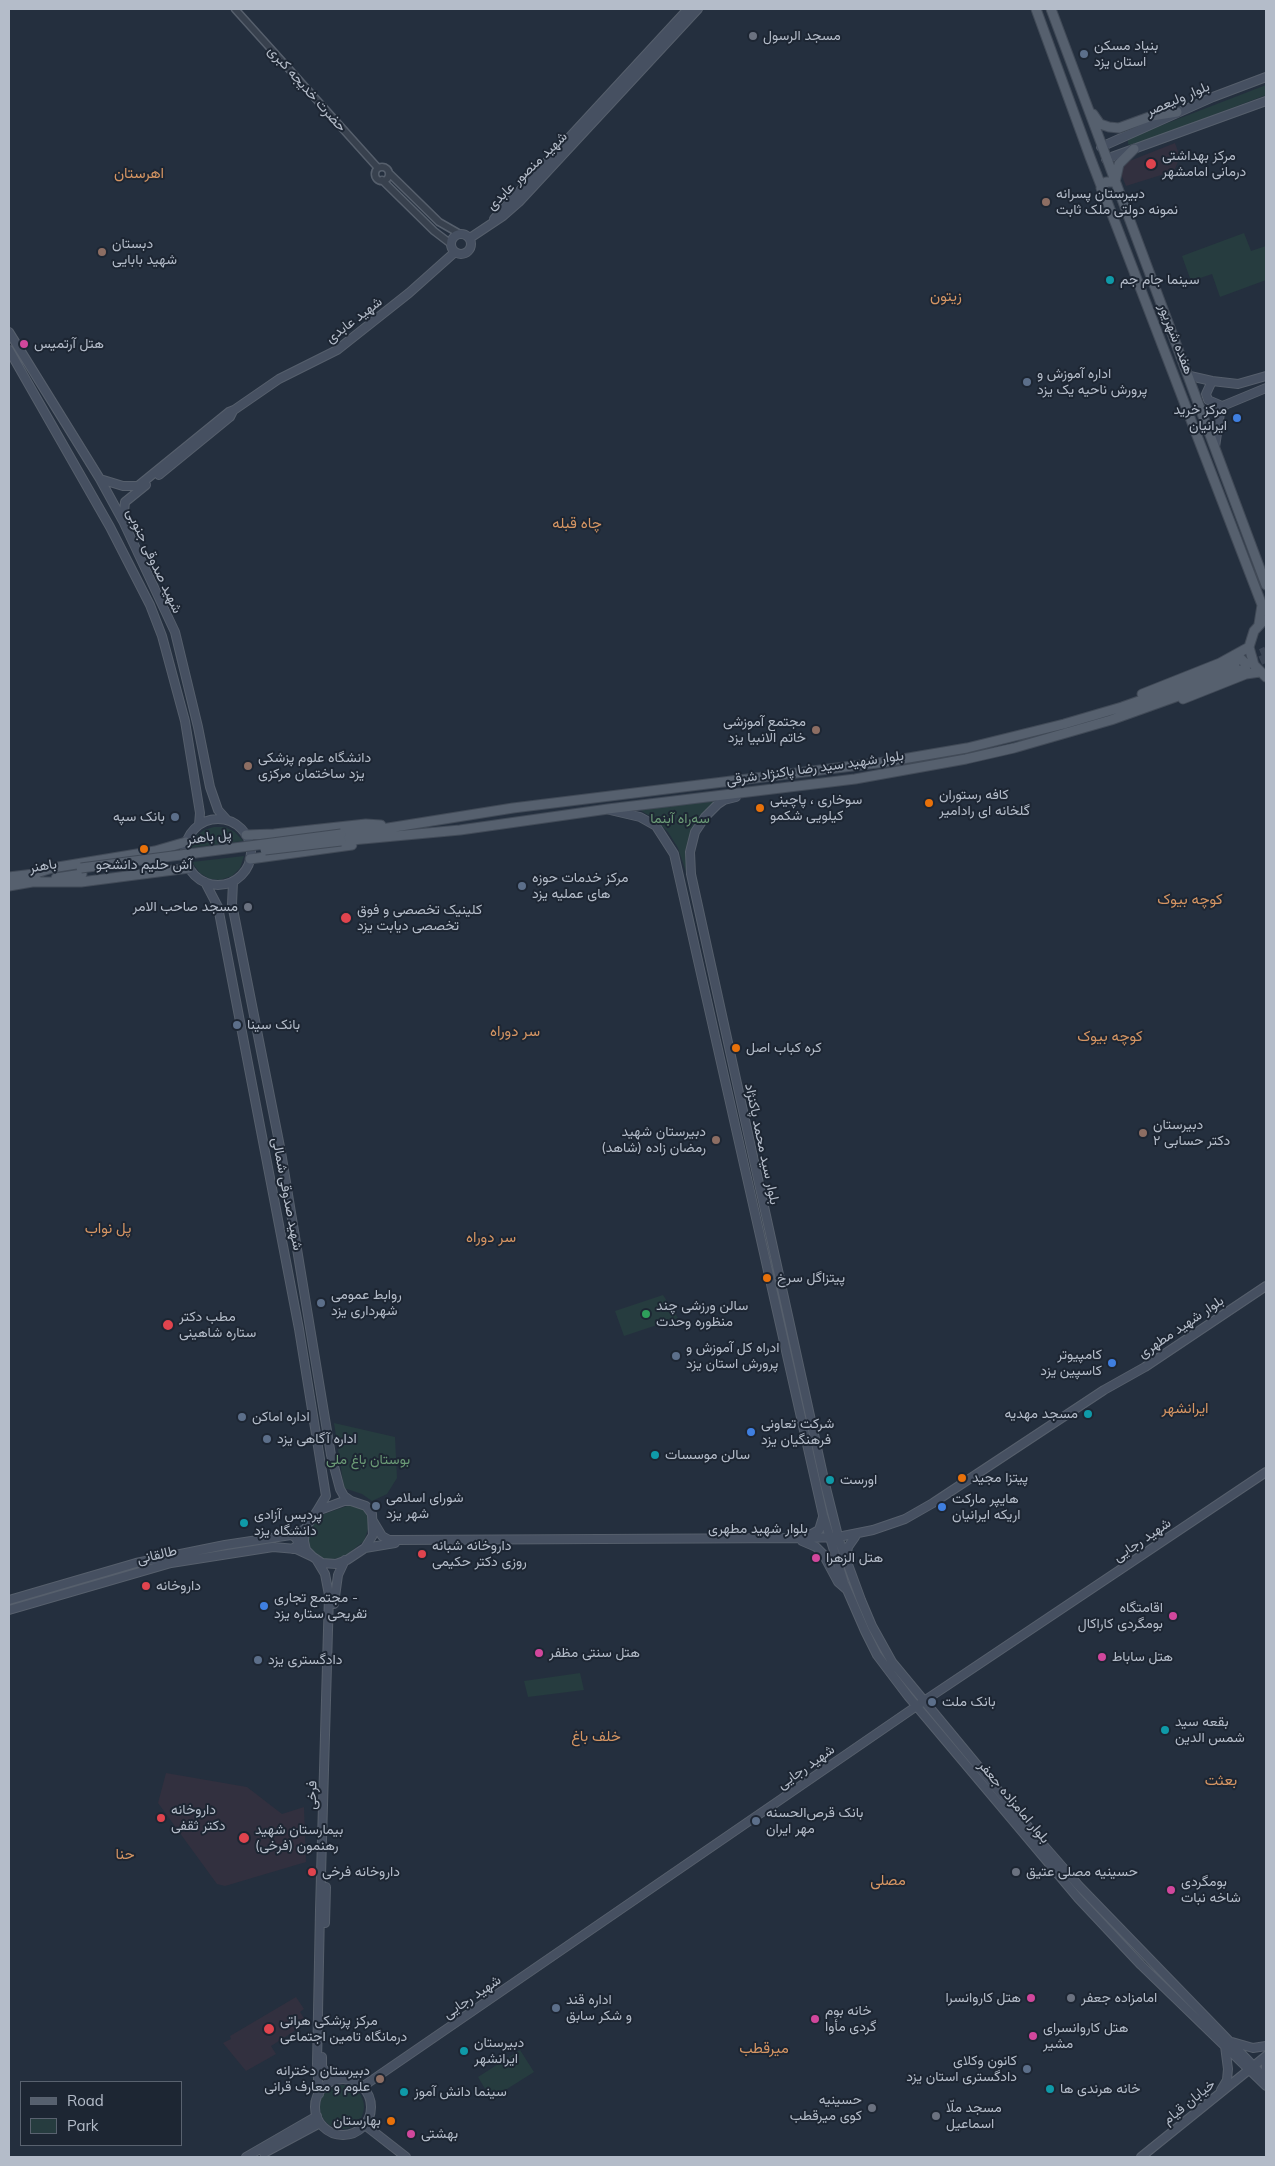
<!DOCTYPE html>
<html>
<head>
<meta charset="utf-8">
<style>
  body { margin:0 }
  #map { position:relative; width:1275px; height:2166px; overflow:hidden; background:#242f3e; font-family:Mulish,sans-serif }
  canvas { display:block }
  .frame { position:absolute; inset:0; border:10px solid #b4bcc9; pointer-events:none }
  .legend { position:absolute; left:20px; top:2081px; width:162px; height:65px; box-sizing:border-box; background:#1d2633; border:1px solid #59626f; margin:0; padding:6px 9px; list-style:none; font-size:15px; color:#b4bcc9 }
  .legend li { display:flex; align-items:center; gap:10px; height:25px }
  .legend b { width:25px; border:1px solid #59626f }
</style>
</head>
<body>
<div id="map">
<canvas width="1275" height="2166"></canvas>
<div class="frame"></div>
<ul class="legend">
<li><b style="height:6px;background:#56606e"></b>Road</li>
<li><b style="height:14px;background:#263c3f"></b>Park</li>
</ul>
</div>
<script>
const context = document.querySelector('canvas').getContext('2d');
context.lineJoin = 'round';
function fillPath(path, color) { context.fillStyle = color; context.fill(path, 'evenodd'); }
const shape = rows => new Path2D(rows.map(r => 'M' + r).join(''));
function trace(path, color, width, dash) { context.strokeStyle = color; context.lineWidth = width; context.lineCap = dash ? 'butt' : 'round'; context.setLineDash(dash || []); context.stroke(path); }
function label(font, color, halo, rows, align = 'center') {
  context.font = font + ' Mulish,Vazirmatn,sans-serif'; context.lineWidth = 4; context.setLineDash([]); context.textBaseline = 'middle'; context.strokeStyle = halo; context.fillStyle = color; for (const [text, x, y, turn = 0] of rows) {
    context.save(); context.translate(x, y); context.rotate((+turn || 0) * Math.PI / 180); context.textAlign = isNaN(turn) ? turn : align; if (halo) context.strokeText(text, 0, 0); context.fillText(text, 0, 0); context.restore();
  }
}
fillPath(shape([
  [1175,143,1180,157,1174,171,1126,186,1121,174,1122,167,1127,162],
  [166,1773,247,1787,282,1814,304,1807,306,1862,225,1886,217,1884,158,1803],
  [296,1997,304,2009,300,2012,307,2023,271,2046,276,2054,246,2071,223,2043,231,2039,230,2036]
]), '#32303f');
fillPath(shape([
  [1266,85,1266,95,1132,146,1128,144,1128,140,1147,131],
  [1244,233,1251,251,1266,246,1266,280,1220,297,1212,274,1191,281,1182,256],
  [718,798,701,818,687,847,687,875,678,848,668,832,655,819,635,807],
  [214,827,225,827,235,832,243,841,190,848,196,836,204,830],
  [244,856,240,868,232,876,220,880,210,879,200,873,192,862],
  [663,1295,678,1318,624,1336,615,1311],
  [334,1423,395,1437,397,1478,387,1494,372,1501,362,1494,344,1488],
  [353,1504,364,1508,368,1516,369,1526,364,1541,345,1556,330,1560,317,1557,308,1547,306,1542,308,1530,312,1524,324,1514],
  [580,1673,584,1690,528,1697,524,1681],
  [520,2050,534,2072,491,2099,478,2077],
  '320 2107a22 22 0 1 1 44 0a22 22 0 1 1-44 0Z'
]), '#263c3f');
trace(shape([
  [1236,664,1266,651],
  [1248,666,1266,658]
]), '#3a4453', 9, [9, 4.5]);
const tertiary = shape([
  [235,9,378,168],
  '375 174a7 7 0 1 1 14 0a7 7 0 1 1-14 0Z',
  [389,173,439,222,460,234],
  [382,180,434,231,451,244]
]);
const secondary = shape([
  [1101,147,1213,97,1266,77],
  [1106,159,1266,101],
  [494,219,688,9],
  '451 244a10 10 0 1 1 20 0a10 10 0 1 1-20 0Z',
  [470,238,503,216,519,202,698,9],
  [9,332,100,479,123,521,175,632,198,727,210,787,218,810,227,820],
  [9,350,110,527,150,605,162,636,185,721,200,813,199,825],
  [1190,376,1212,381,1238,384,1266,376],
  [1212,381,1206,394,1208,400,1222,406,1225,405],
  [1215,447,1220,413,1225,405,1266,388],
  [159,475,230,417,233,411],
  [100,479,123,486,138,486,229,412,234,410,279,379,337,350,409,293,455,252],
  [123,521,125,502,146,485],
  [736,797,724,800,718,804,705,817,695,832,690,852,691,874,825,1484,839,1540,861,1600,872,1626,892,1662,1045,1847,1079,1886,1266,2079],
  [610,810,640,817,656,826,674,854,823,1515,844,1583,865,1631,877,1655,908,1696,1078,1898,1141,1965,1266,2086],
  '185 852a33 33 0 1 1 66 0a33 33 0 1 1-66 0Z',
  [205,882,218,907,299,1329,326,1496,317,1511],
  [233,882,232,904,281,1152,331,1455,340,1489,344,1496,351,1501],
  [344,1501,351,1501,366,1506,372,1514,373,1535,365,1548,347,1560,336,1564,322,1563,313,1557,306,1550,304,1541,305,1529,317,1511,344,1501],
  [373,1521,382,1536,389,1540,396,1540,805,1538,838,1537,873,1530,905,1519,933,1503,1104,1390,1145,1367,1266,1286],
  [291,1535,295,1537,298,1541,297,1546,292,1549],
  [808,1536,819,1530,823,1517],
  [802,1541,816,1547,823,1554,838,1582,846,1589],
  [365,1548,395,1543],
  [846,1558,848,1547,855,1537],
  [316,1559,325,1574,329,1595,320,1910,317,2064,319,2094],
  [9,1600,136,1563,225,1545,291,1535,305,1529],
  [334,1604,338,1575,345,1560],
  [9,1610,171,1563,273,1547,296,1549,313,1557],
  [325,1923,326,1887],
  [1232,2042,1253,2048,1266,2046],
  [322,2057,322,2067,333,2081],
  [1266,2064,1266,2070],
  '315 2107a28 28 0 1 1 56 0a28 28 0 1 1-56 0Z',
  [362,2087,924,1701,1266,1472],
  [1221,2090,1227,2080,1228,2069,1225,2046],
  [365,2125,406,2157],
  [264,2153,320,2123],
  [246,2157,317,2116],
  [1141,2157,1266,2056]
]);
const primary = shape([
  [1036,9,1090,157,1262,605,1259,624],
  [1051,9,1266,585],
  [1093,114,1100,124,1109,127,1119,128,1152,116,1177,112],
  [1101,188,1106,182,1115,182,1119,164,1134,149],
  [1264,620,1254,631,1249,647,1254,665,1266,677],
  [1237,655,1245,663,1246,674],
  [1142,694,1220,663,1249,647],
  [1183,699,1246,674,1260,672],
  [341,834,382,829,513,808,885,762,967,748,1064,724,1122,707,1179,687,1235,664],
  [246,835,274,834,366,824,381,825],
  [341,841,460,830,608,809,855,779,966,759,1014,748,1111,720,1181,695,1239,670],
  [250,859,352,845],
  [30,875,52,868,155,851,186,842],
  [9,877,34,874],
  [56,878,82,874],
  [32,882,81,882,189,868],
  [9,886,38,881]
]);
trace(tertiary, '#565f6c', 9);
trace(secondary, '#565f6c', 10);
trace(primary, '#414a57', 11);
trace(tertiary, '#38414e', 6);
trace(secondary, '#465061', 8);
trace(primary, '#56606e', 9);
const primaryBridge = shape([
  [265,850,341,841],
  [81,868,341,834]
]);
trace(primaryBridge, '#414a57', 11, []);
trace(primaryBridge, '#56606e', 9);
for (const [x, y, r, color] of [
  [753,36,5,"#6b7280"],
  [1084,54,5,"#5c6f8a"],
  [1151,164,6,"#e0444e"],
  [1046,202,5,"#8d6e63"],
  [102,252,5,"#8d6e63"],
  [1110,280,5,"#0f9aa8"],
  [24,344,5,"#d1479c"],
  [1027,382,5,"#5c6f8a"],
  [1237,418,5,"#3f7fe0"],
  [816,730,5,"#8d6e63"],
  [248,766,5,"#8d6e63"],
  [929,803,5,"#e8710a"],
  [760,808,5,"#e8710a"],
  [175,817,5,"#5c6f8a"],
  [144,849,5,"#e8710a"],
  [522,886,5,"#5c6f8a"],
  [248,907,5,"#6b7280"],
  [346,918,6,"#e0444e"],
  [237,1025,5,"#5c6f8a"],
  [736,1048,5,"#e8710a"],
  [1143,1133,5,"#8d6e63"],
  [716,1140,5,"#8d6e63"],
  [767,1278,5,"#e8710a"],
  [321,1303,5,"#5c6f8a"],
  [646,1314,5,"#2e9e5b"],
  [168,1325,6,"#e0444e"],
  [676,1356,5,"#5c6f8a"],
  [1112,1363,5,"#3f7fe0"],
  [1088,1414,5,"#0f9aa8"],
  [242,1417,5,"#5c6f8a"],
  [751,1432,5,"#3f7fe0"],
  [267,1439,5,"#5c6f8a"],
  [655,1455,5,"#0f9aa8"],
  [962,1478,5,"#e8710a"],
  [830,1480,5,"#0f9aa8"],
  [376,1506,5,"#5c6f8a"],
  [942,1507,5,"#3f7fe0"],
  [244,1523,5,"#0f9aa8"],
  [422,1554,5,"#e0444e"],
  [816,1558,5,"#d1479c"],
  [146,1586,5,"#e0444e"],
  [264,1606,5,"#3f7fe0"],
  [1173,1616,5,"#d1479c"],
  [539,1653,5,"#d1479c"],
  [1102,1657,5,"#d1479c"],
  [258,1660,5,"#5c6f8a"],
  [932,1702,5,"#5c6f8a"],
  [1165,1730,5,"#0f9aa8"],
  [161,1818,5,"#e0444e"],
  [756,1821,5,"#5c6f8a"],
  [244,1838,6,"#e0444e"],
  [312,1872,5,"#e0444e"],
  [1016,1872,5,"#6b7280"],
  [1171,1890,5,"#d1479c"],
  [1031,1998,5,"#d1479c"],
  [1071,1998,5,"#6b7280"],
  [556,2008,5,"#5c6f8a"],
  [815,2019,5,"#d1479c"],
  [269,2029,6,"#e0444e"],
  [1033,2036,5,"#d1479c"],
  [464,2051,5,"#0f9aa8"],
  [1027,2069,5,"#5c6f8a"],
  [380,2079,5,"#8d6e63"],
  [1050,2089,5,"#0f9aa8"],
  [404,2092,5,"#0f9aa8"],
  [872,2108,5,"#6b7280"],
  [936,2116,5,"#6b7280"],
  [391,2121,5,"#e8710a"],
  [411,2134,5,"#d1479c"]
]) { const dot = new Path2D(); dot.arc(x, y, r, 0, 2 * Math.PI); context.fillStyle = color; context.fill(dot); trace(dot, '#1d2633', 2); }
label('14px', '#b4bcc9', '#1d2633', [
  ["مسجد الرسول",763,36],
  ["بنیاد مسکن",1094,46],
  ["استان یزد",1094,62],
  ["مرکز بهداشتی",1162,156],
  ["درمانی امامشهر",1162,172],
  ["دبیرستان پسرانه",1056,194],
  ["نمونه دولتی ملک ثابت",1056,210],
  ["دبستان",112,244],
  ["شهید بابایی",112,260],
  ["سینما جام جم",1120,280],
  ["هتل آرتمیس",34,344],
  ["اداره آموزش و",1037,374],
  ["پرورش ناحیه یک یزد",1037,390],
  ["مرکز خرید",1227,410,"right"],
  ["ایرانیان",1227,426,"right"],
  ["مجتمع آموزشی",806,722,"right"],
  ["خاتم الانبیا یزد",806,738,"right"],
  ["دانشگاه علوم پزشکی",258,758],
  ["یزد ساختمان مرکزی",258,774],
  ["کافه رستوران",939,795],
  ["گلخانه ای رادامیر",939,811],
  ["سوخاری ، پاچینی",770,800],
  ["کیلویی شکمو",770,816],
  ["بانک سپه",165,817,"right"],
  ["آش حلیم دانشجو",144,865,"center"],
  ["مرکز خدمات حوزه",532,878],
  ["های عملیه یزد",532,894],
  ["مسجد صاحب الامر",238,907,"right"],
  ["کلینیک تخصصی و فوق",357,910],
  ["تخصصی دیابت یزد",357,926],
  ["بانک سینا",247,1025],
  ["کره کباب اصل",746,1048],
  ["دبیرستان",1153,1125],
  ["دکتر حسابی ۲",1153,1141],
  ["دبیرستان شهید",706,1132,"right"],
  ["رمضان زاده (شاهد)",706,1148,"right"],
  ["پیتزاگل سرخ",777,1278],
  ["روابط عمومی",331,1295],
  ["شهرداری یزد",331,1311],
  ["سالن ورزشی چند",656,1306],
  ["منظوره وحدت",656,1322],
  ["مطب دکتر",179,1317],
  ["ستاره شاهینی",179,1333],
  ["ادراه کل آموزش و",686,1348],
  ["پرورش استان یزد",686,1364],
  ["کامپیوتر",1102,1355,"right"],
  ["کاسپین یزد",1102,1371,"right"],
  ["مسجد مهدیه",1078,1414,"right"],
  ["اداره اماکن",252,1417],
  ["شرکت تعاونی",761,1424],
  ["فرهنگیان یزد",761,1440],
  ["اداره آگاهی یزد",277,1439],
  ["سالن موسسات",665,1455],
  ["پیتزا مجید",972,1478],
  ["اورست",840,1480],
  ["شورای اسلامی",386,1498],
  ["شهر یزد",386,1514],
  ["هایپر مارکت",952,1499],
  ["اریکه ایرانیان",952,1515],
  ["پردیس آزادی",254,1515],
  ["دانشگاه یزد",254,1531],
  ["داروخانه شبانه",432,1546],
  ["روزی دکتر حکیمی",432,1562],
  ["هتل الزهرا",826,1558],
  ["داروخانه",156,1586],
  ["مجتمع تجاری -",274,1598],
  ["تفریحی ستاره یزد",274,1614],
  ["اقامتگاه",1163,1608,"right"],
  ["بومگردی کاراکال",1163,1624,"right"],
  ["هتل سنتی مظفر",549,1653],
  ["هتل ساباط",1112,1657],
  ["دادگستری یزد",268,1660],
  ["بانک ملت",942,1702],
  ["بقعه سید",1175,1722],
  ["شمس الدین",1175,1738],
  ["داروخانه",171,1810],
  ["دکتر ثقفی",171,1826],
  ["بانک قرص‌الحسنه",766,1813],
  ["مهر ایران",766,1829],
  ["بیمارستان شهید",255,1830],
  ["رهنمون (فرخی)",255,1846],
  ["داروخانه فرخی",322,1872],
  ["حسینیه مصلی عتیق",1026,1872],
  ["بومگردی",1181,1882],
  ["شاخه نبات",1181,1898],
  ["هتل کاروانسرا",1021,1998,"right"],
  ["امامزاده جعفر",1081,1998],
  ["اداره قند",566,2000],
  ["و شکر سابق",566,2016],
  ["خانه بوم",825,2011],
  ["گردی مأوا",825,2027],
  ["مرکز پزشکی هراتی",280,2021],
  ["درمانگاه تامین اجتماعی",280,2037],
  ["هتل کاروانسرای",1043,2028],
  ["مشیر",1043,2044],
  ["دبیرستان",474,2043],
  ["ایرانشهر",474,2059],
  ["کانون وکلای",1017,2061,"right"],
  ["دادگستری استان یزد",1017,2077,"right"],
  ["دبیرستان دخترانه",370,2071,"right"],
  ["علوم و معارف قرانی",370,2087,"right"],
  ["خانه هرندی ها",1060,2089],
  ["سینما دانش آموز",414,2092],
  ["حسینیه",862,2100,"right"],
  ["کوی میرقطب",862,2116,"right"],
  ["مسجد ملّا",946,2108],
  ["اسماعیل",946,2124],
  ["بهارستان",381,2121,"right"],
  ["بهشتی",421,2134]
], 'left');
label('14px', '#b4bcc9', '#1d2633', [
  ["حضرت خدیجه کبری",307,89,48],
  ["بلوار ولیعصر",1178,99,-23],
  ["شهید منصور عابدی",527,171,-44],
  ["شهید عابدی",354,320,-37],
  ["هفده شهریور",1176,339,69],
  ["شهید صدوقی جنوبی",154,561,65],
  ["بلوار شهید سید رضا پاکنژاد شرقی",815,768,-8],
  ["پل باهنر",209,837,-8],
  ["باهنر",43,866,-9],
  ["بلوار سید محمد پاکنژاد",762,1144,78],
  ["شهید صدوقی شمالی",287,1194,79],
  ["بلوار شهید مطهری",1181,1327,-34],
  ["بلوار شهید مطهری",758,1529],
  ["شهید رجایی",1142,1540,-34],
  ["طالقانی",157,1555,-13],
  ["شهید رجایی",806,1767,-35],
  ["فرخی",312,1795,-89],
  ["بلوار امامزاده جعفر",1014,1802,50],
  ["شهید رجایی",472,1997,-34],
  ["خیابان قیام",1189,2102,-39]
]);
label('14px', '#6b9a76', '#1d2633', [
  ["سه‌راه آبنما",680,819],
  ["بوستان باغ ملی",368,1460]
]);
label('15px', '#d59563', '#1d2633', [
  ["اهرستان",139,173],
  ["زیتون",946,296],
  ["چاه قبله",577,523],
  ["کوچه بیوک",1190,899],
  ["سر دوراه",515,1031],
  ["کوچه بیوک",1110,1036],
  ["پل نواب",108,1228],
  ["سر دوراه",491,1237],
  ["ایرانشهر",1185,1408],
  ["خلف باغ",596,1736],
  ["بعثت",1221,1780],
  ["حنا",125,1854],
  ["مصلی",888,1880],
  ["میرقطب",764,2048]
]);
</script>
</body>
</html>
